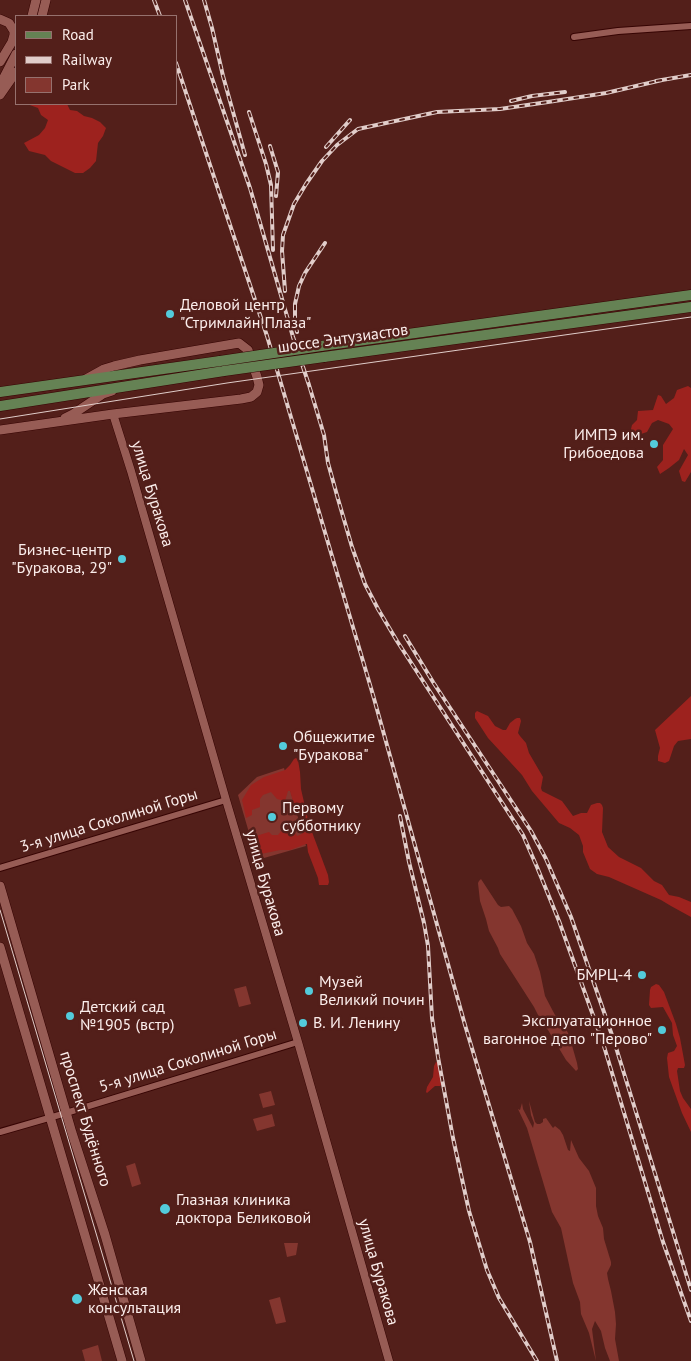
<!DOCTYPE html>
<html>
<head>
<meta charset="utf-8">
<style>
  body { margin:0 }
  #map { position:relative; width:691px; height:1361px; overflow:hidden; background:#531f1a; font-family:"PT Sans",sans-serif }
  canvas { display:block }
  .legend { position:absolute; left:15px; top:15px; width:162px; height:90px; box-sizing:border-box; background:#531f1a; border:1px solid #96716e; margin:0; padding:6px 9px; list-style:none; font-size:15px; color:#fbedeb }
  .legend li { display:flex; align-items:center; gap:10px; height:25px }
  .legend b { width:25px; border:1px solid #96716e }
</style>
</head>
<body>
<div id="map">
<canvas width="691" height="1361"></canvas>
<ul class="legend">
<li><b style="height:6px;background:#658254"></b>Road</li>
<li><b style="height:6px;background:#e1cdca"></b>Railway</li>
<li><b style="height:14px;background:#84362f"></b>Park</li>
</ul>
</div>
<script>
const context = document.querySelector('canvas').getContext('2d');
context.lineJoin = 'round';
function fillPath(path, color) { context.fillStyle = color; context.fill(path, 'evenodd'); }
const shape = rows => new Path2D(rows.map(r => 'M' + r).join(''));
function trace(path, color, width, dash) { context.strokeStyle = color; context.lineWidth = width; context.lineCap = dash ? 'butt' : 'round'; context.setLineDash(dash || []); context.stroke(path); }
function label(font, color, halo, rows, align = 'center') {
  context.font = font + ' "PT Sans",sans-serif'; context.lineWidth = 5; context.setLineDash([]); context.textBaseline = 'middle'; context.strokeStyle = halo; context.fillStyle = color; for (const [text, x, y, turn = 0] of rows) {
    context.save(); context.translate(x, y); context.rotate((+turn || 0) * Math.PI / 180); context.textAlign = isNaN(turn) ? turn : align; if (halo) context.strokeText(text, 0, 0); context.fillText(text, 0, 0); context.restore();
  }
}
fillPath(shape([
  [284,768,306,846,257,860,238,795,257,777],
  [481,879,498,905,501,907,509,906,512,909,521,926,527,943,534,954,540,972,545,996,555,1015,557,1017,563,1017,563,1023,569,1035,577,1063,578,1069,576,1071,566,1060,548,1030,542,1023,534,1007,500,954,498,948,489,931,486,919,480,901,478,883,479,881],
  [246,986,251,1004,239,1007,234,989],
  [271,1091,275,1105,263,1108,259,1094],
  [529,1101,535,1122,537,1124,540,1124,543,1122,543,1119,546,1118,553,1128,555,1126,560,1130,563,1135,568,1150,570,1151,571,1140,579,1158,589,1171,596,1188,596,1206,598,1216,603,1228,604,1239,611,1262,611,1265,607,1273,608,1279,611,1291,615,1312,616,1324,615,1339,619,1361,610,1361,605,1348,601,1331,595,1321,592,1329,596,1361,589,1333,581,1314,580,1302,573,1283,561,1228,552,1212,549,1202,527,1128,518,1109,520,1110,522,1103,523,1109,533,1128,534,1123,531,1115],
  [272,1114,275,1126,257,1131,253,1119],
  [135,1163,141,1184,132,1187,126,1166],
  [284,1243,298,1243,296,1255,287,1257],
  [280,1297,286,1322,276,1324,269,1300],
  [98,1345,102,1361,85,1361,82,1350]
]), '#84362f');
fillPath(shape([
  [27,104,67,104,70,110,77,111,84,116,92,118,100,122,106,128,103,136,98,143,96,161,90,168,83,173,75,173,51,161,45,155,29,151,24,143,39,135,45,128,48,120,41,115,38,108],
  [688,386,691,388,691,472,685,482,682,481,679,471,688,455,684,449,679,460,669,468,660,474,657,467,663,460,663,445,673,429,669,424,658,420,652,423,647,432,635,436,631,429,632,425,637,420,638,411,653,410,658,395,661,396,666,404,674,398,677,390],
  [691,696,691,739,678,741,674,746,669,761,665,763,658,761,658,756,660,748,655,730],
  [477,711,488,716,495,726,503,730,506,730,510,723,515,719,517,718,520,718,521,721,518,733,520,736,526,743,529,753,543,777,541,788,542,791,562,801,573,816,581,813,587,813,591,805,597,803,600,803,602,805,603,808,602,832,608,847,619,857,641,868,654,881,662,885,669,895,679,897,691,902,691,917,671,906,661,900,609,877,597,874,590,869,583,852,583,846,579,835,570,828,559,823,532,791,522,775,488,738,475,718,475,713],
  [296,758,298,760,300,772,301,789,309,824,328,875,329,882,328,885,319,885,318,878,308,852,307,844,306,844,290,850,280,850,261,854,259,852,253,842,254,838,256,836,269,832,272,835,278,835,282,830,289,827,292,828,297,836,302,834,303,824,300,810,294,805,290,791,288,791,285,801,277,799,271,792,263,795,260,799,260,807,252,810,252,815,246,818,242,800,251,785,264,777,285,770,290,765,294,759],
  [656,984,659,985,664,992,676,1024,680,1038,685,1065,684,1068,678,1068,677,1071,680,1091,683,1098,691,1109,691,1132,682,1113,669,1077,667,1058,668,1053,674,1051,677,1046,673,1035,672,1023,663,1007,651,1008,649,1005,650,990,651,987],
  [436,1062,439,1063,440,1066,441,1085,440,1086,435,1086,427,1093,426,1092,427,1087,433,1077,434,1066]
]), '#9d221e');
const minor = shape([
  [574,37,618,31,691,26],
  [0,868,226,800],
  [0,1132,66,1113,298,1042]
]);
const tertiary = shape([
  [113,414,131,471,226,800,298,1042,389,1361]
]);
const secondary = shape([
  [32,16,36,0],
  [42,16,46,0],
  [0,19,9,23,14,31,14,35,12,42,0,62],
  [0,85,16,54],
  [0,95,16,72],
  [65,418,73,414,103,394,112,391],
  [0,430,113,414,241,399,251,397,257,392,259,385,257,377,248,350,239,343,140,360,114,366,104,369,86,379],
  [0,886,72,1133,105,1235,141,1361],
  [0,947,122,1361]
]);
const primary = shape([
  [321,346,691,295],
  [324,357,691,307],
  [0,392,220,361],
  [0,406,224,371]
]);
trace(minor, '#360403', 8);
trace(tertiary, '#360403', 9);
trace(secondary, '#360403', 10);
trace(primary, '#360403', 11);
trace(minor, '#975c55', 6);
trace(tertiary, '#975c55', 8);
trace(secondary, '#975c55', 9);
trace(primary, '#658254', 10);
trace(shape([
  [0,419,227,383,691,317],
  [0,910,134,1361]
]), '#e1cdca', 1);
const rail = shape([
  [154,0,160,16],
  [185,0,250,188,293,337,309,385,324,435,328,463,338,499,352,547,365,584,378,609,397,641,523,835,537,867,559,921,603,1043,663,1242,691,1321],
  [204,0,212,28,223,76,245,155],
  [176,63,267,336,373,695,465,1025,530,1242,557,1361],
  [656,81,691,75],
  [511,101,532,96,565,92],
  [249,112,266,164,271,185,273,250],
  [270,146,278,172,276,196],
  [326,147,350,120],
  [285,291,282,251,283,235,294,204,306,184,322,161,337,145,358,129,437,112,500,109,548,102,606,93,662,80],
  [297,332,295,321,295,304,299,286,305,273,325,243],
  [405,636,433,682,531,831,546,859,571,917,614,1041,691,1290],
  [400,816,409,862,424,923,428,946,432,1018,438,1057,453,1138,469,1211,487,1270,499,1298,537,1361]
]);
trace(rail, '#e1cdca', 4);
trace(rail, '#531f1a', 2, [5.5]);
const primaryBridge = shape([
  [220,361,321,346],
  [224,371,324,357]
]);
trace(primaryBridge, '#360403', 11, []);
trace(primaryBridge, '#658254', 10);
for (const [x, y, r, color] of [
  [170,314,5,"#53cbdb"],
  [654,444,5,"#53cbdb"],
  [122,559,5,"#53cbdb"],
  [283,746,5,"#53cbdb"],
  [272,817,5,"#53cbdb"],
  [642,975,5,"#53cbdb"],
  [309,991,5,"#53cbdb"],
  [70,1016,5,"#53cbdb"],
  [303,1023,5,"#53cbdb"],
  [662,1030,5,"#53cbdb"],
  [165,1209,6,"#53cbdb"],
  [77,1299,6,"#53cbdb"]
]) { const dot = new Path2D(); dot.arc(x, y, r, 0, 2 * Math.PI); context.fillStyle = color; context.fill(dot); trace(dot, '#531f1a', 2); }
label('16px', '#fbedeb', '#531f1a', [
  ["Деловой центр",180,305],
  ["\"Стримлайн Плаза\"",180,323],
  ["ИМПЭ им.",644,435,"right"],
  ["Грибоедова",644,453,"right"],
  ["Бизнес-центр",112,550,"right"],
  ["\"Буракова, 29\"",112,568,"right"],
  ["Общежитие",293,737],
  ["\"Буракова\"",293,755],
  ["Первому",282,808],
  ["субботнику",282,826],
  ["БМРЦ-4",632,975,"right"],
  ["Музей",319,982],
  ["Великий почин",319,1000],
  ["Детский сад",80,1007],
  ["№1905 (встр)",80,1025],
  ["Эксплуатационное",652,1021,"right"],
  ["вагонное депо \"Перово\"",652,1039,"right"],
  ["В. И. Ленину",313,1023],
  ["Глазная клиника",176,1200],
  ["доктора Беликовой",176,1218],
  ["Женская",88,1290],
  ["консультация",88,1308]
], 'left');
label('16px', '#fbedeb', '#531f1a', [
  ["шоссе Энтузиастов",343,339,-8],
  ["улица Буракова",152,494,73],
  ["3-я улица Соколиной Горы",109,821,-17],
  ["улица Буракова",265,883,74],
  ["5-я улица Соколиной Горы",188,1061,-17],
  ["проспект Будённого",85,1119,73],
  ["улица Буракова",378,1272,74]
]);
</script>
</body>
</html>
